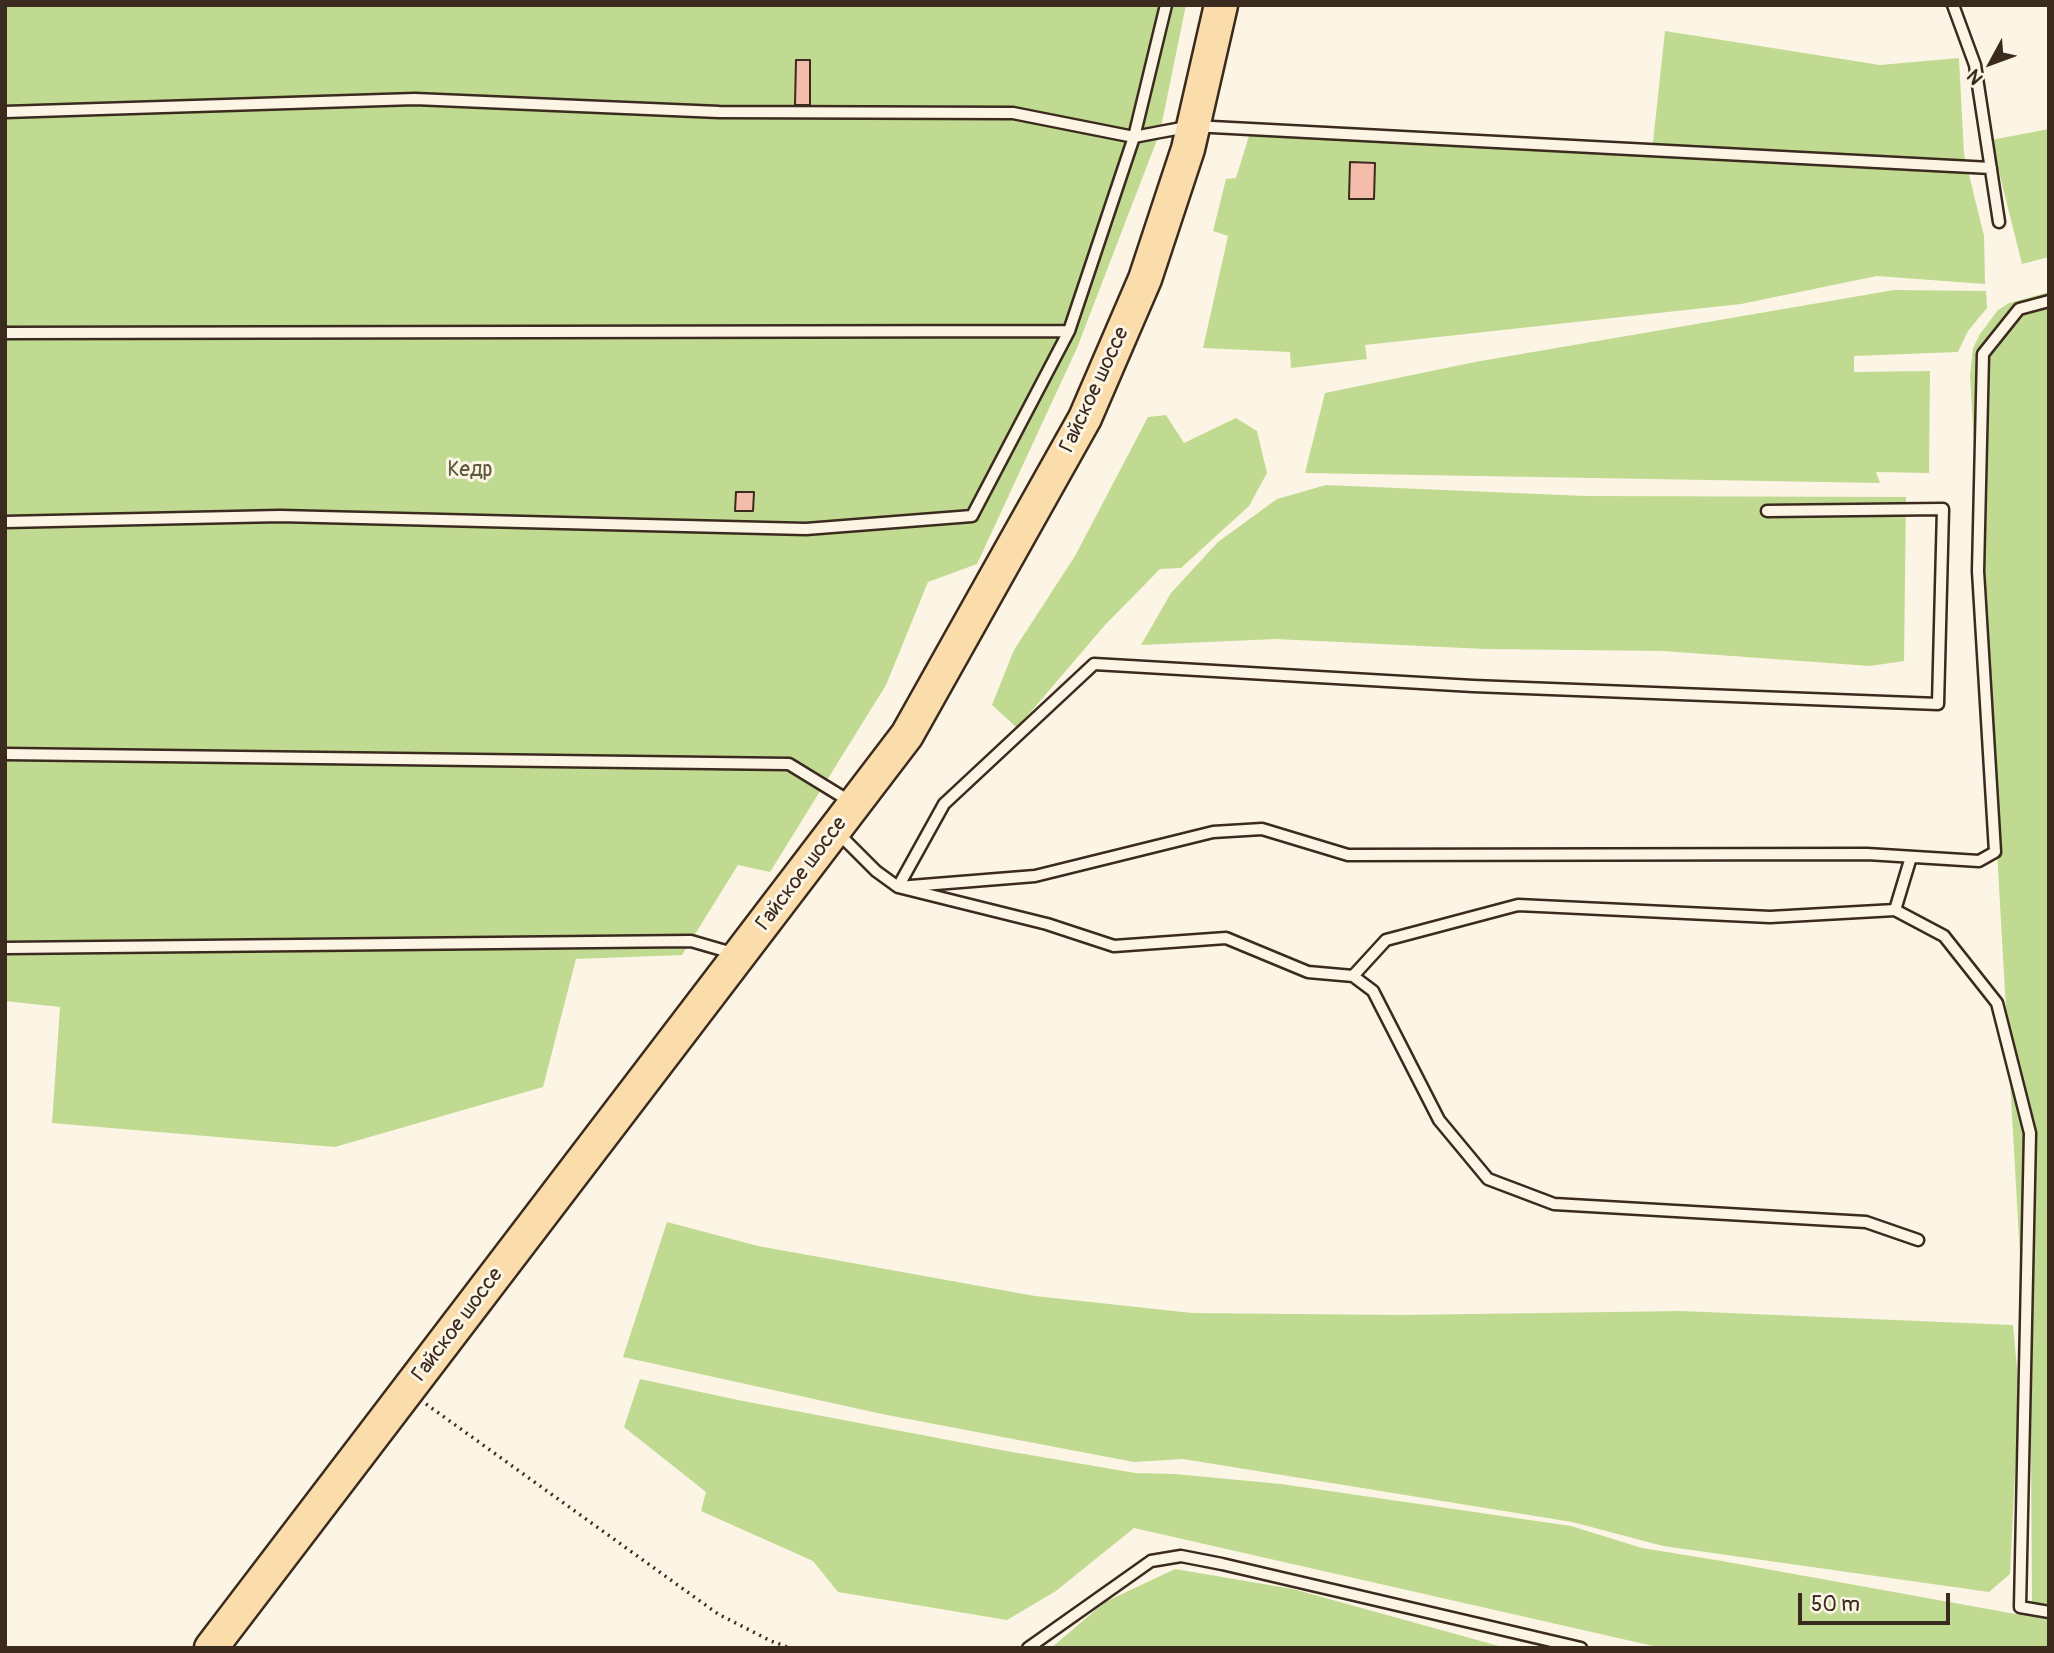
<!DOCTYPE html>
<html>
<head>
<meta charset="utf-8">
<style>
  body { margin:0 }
  #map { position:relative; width:2054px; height:1653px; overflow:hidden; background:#fcf5e5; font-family:Pangolin,sans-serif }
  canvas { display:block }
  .frame { position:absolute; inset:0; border:7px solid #3b2a1e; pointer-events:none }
  .north { position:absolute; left:1956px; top:28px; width:70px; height:70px; -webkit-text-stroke:5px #fcf5e5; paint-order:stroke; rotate:229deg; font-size:19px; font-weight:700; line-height:28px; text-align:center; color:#3b2a1e }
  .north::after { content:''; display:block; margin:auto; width:24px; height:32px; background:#3b2a1e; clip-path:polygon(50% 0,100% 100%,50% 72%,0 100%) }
  .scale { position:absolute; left:1798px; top:1593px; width:152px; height:32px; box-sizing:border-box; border:4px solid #3b2a1e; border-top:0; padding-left:9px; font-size:21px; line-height:24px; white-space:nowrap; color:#3b2a1e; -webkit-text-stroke:5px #fcf5e5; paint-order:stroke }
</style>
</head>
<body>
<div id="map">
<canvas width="2054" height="1653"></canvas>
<div class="frame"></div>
<div class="north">N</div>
<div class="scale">50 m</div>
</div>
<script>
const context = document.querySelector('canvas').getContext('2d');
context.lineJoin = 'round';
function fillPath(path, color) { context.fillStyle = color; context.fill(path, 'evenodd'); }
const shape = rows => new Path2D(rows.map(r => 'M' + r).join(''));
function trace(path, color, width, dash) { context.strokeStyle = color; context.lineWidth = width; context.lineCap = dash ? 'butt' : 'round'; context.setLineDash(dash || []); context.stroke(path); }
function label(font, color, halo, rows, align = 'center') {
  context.font = font + ' Pangolin,sans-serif'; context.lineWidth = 6; context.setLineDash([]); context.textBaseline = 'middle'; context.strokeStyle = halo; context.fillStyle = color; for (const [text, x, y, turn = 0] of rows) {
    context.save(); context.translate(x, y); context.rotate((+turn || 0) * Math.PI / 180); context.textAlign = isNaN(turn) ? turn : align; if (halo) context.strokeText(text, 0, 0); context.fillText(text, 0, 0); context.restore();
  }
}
fillPath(shape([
  [5,5,1186,5,1160,132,1077,348,977,564,928,582,886,685,770,872,738,865,682,955,576,959,543,1087,335,1147,52,1123,60,1007,5,1001],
  [1665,31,1880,65,1959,58,1964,154,1984,236,1985,284,1877,276,1741,304,1365,345,1367,359,1291,368,1290,352,1203,348,1228,236,1213,231,1226,179,1236,178,1249,136,1652,151],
  [2049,129,2049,257,2022,264,1991,140],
  [1894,290,1986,291,1987,308,1968,331,1958,352,1854,356,1854,372,1930,371,1929,473,1876,472,1880,483,1305,473,1325,393,1475,362],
  [2049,292,2049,1608,2032,1605,2031,1450,1970,375,1973,348,1980,334,1998,310,2009,303],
  [1166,415,1184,443,1236,418,1257,431,1267,473,1249,506,1181,568,1160,569,1105,625,1017,728,992,705,1014,650,1075,556,1148,417],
  [1326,485,1586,496,1906,497,1904,661,1870,666,1663,651,1485,649,1275,639,1141,645,1171,593,1218,542,1277,499],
  [667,1222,758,1246,1035,1296,1192,1313,1401,1315,1682,1311,2013,1325,2019,1390,2010,1574,1989,1592,1663,1546,1572,1522,1183,1459,1134,1462,882,1414,623,1357],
  [640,1379,738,1400,1001,1450,1135,1473,1175,1474,1281,1484,1571,1526,1642,1548,1722,1561,2049,1620,2049,1648,1662,1648,1134,1528,1056,1591,1007,1620,838,1592,813,1561,701,1511,706,1492,624,1427],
  [1175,1569,1293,1589,1506,1648,1051,1648,1105,1602]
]), '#c1da91');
const building = shape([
  [796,60,810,60,810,105,795,105,796,60],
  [1350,162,1375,163,1374,199,1349,199,1350,162],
  [736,492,754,492,753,511,735,511,736,492]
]);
fillPath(building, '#f4bcaa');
trace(building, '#3b2a1e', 2);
const lane = shape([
  [1953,5,1975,65,1999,222],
  [5,112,415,99,719,112,1013,113,1134,137,1166,5],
  [5,333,1069,331],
  [1767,511,1943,509,1938,704,1473,686,1094,664,944,804,898,887,1047,924,1114,946,1226,938,1308,972,1353,976,1386,940,1518,905,1770,917,1895,910,1911,857],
  [5,522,280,516,806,529,972,516,1069,331,1134,137,1160,132,1193,126,1991,168],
  [5,754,789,764,851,802],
  [838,833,876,871,898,887,1035,876,1213,832,1262,829,1348,855,1867,854,1979,861,1995,852,1978,571,1983,354,2019,309,2049,301],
  [1895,910,1944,936,1997,1003,2030,1133,2020,1607,2049,1612],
  [5,948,691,941,736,954],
  [1353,976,1373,991,1439,1120,1488,1179,1554,1204,1866,1222,1918,1240],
  [1028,1648,1151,1561,1181,1556,1222,1564,1581,1648]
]);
const primary = shape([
  [211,1648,907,735,1085,418,1145,279,1188,149,1221,5]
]);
trace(lane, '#3b2a1e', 15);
trace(primary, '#3b2a1e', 37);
trace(shape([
  [426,1404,718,1614,771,1641,790,1648]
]), '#3b2a1e', 3.5, [2, 5]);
trace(lane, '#fcf5e5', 10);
trace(primary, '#faddab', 32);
label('21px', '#3b2a1e', '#fcf5e5', [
  ["Гайское шоссе",1095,390,-65],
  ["Гайское шоссе",802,874,-53],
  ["Гайское шоссе",458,1325,-53]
]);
label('21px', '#5c563b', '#fcf5e5', [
  ["Кедр",470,471]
]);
</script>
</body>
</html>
